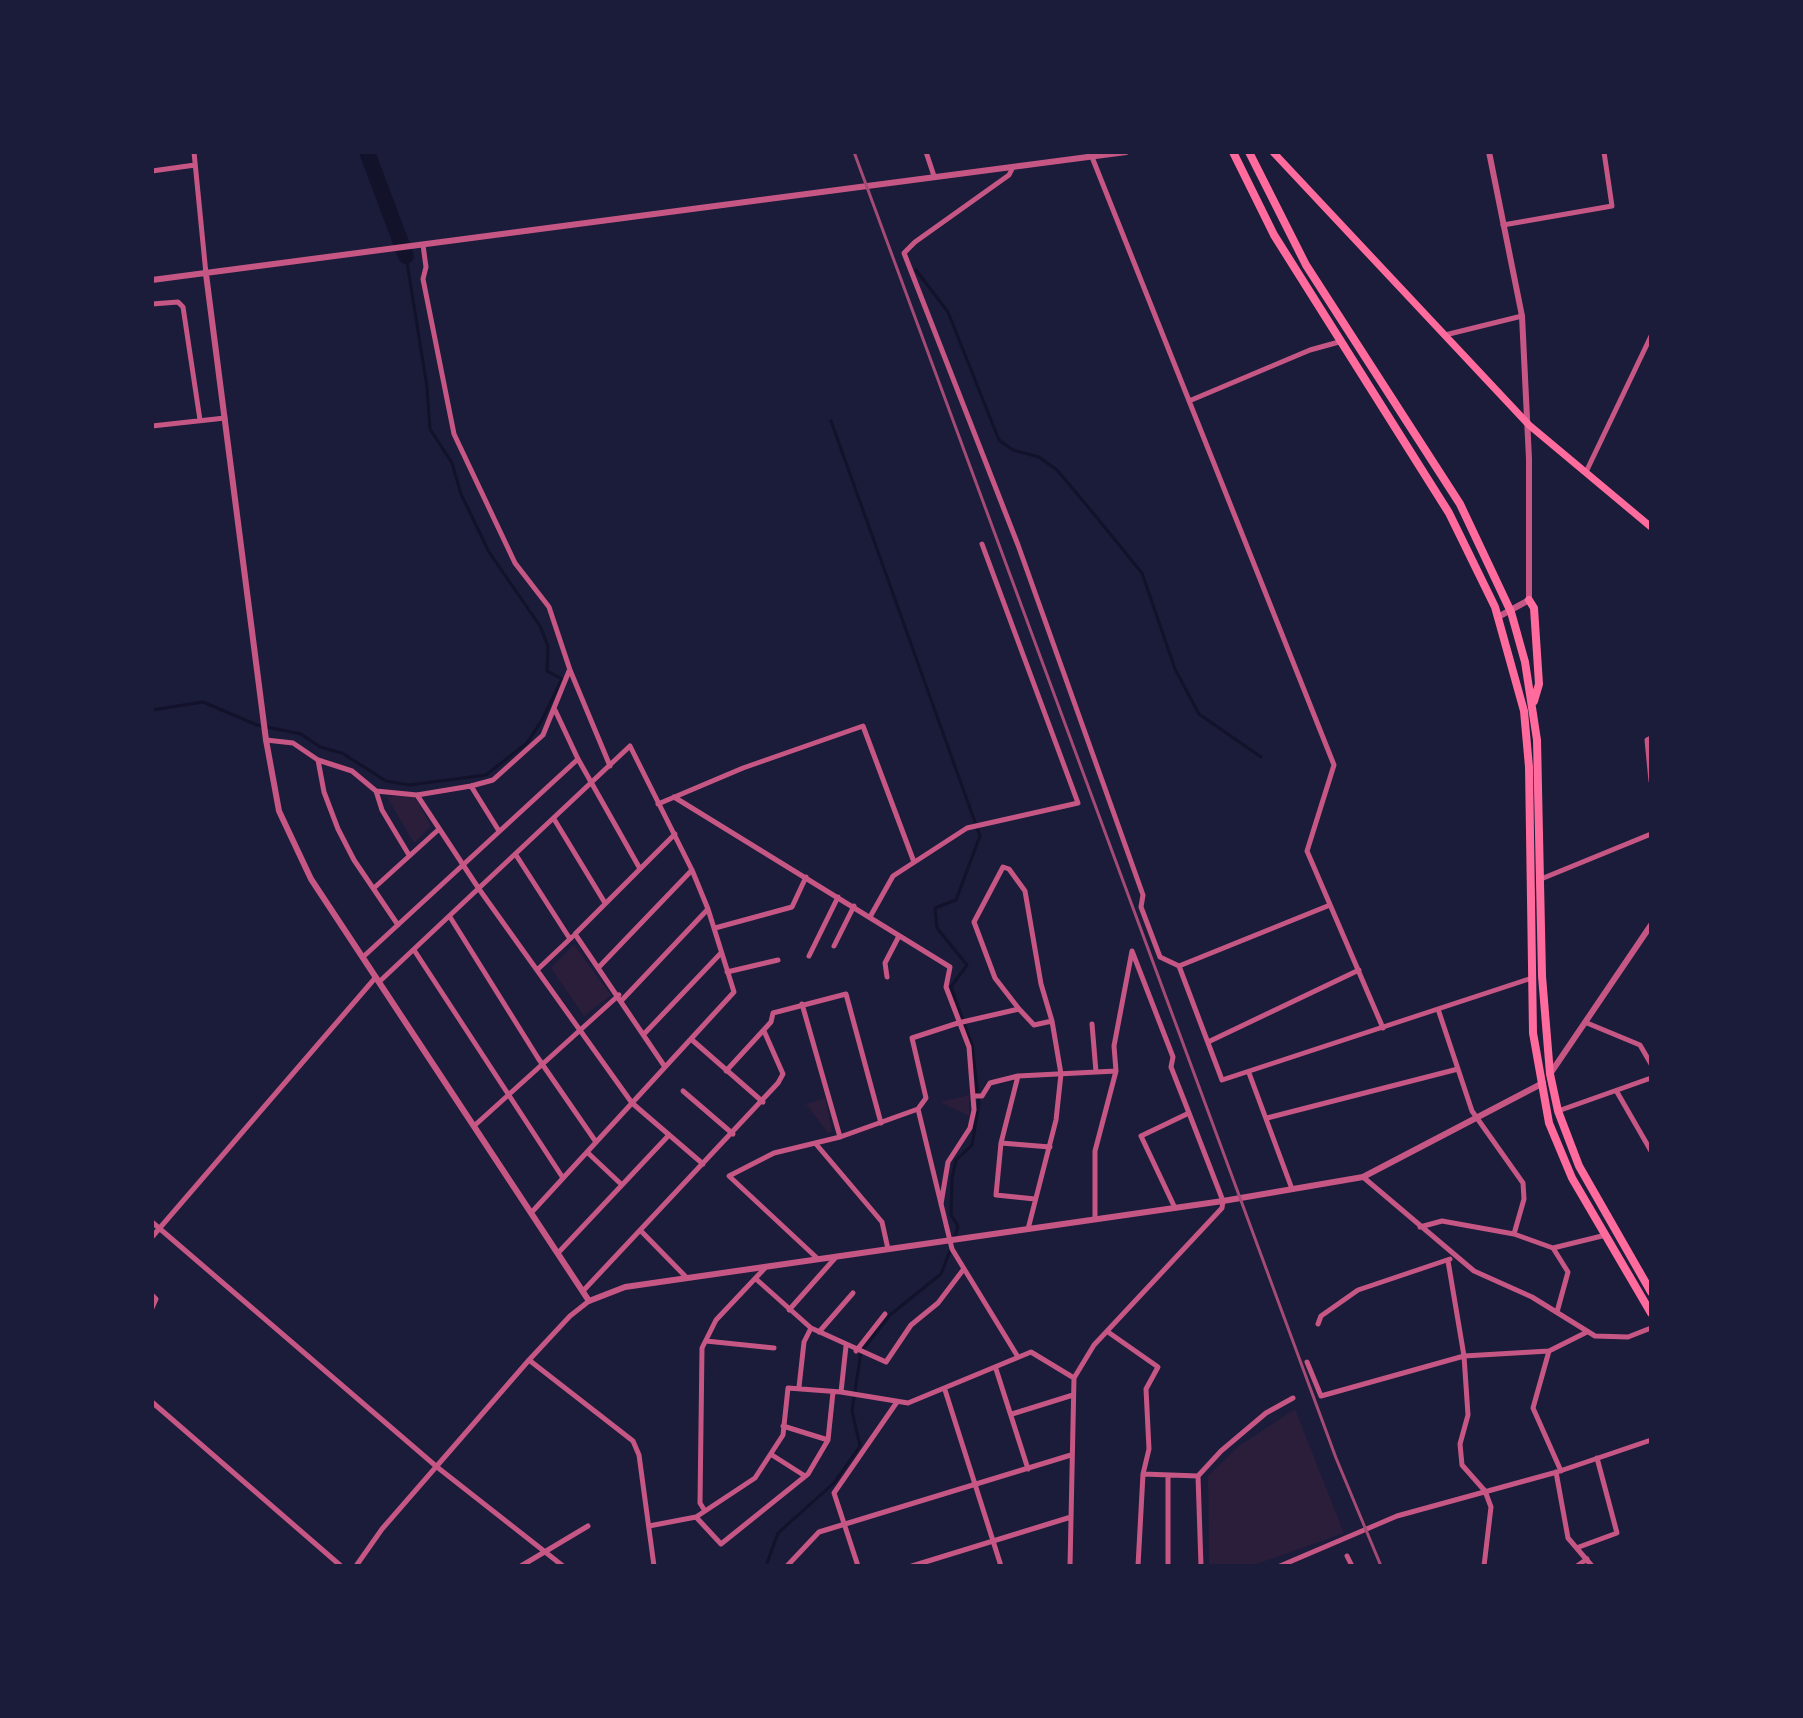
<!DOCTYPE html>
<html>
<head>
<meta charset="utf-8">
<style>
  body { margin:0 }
  #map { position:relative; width:1803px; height:1718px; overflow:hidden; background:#1b1b3a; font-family:"Titillium Web",sans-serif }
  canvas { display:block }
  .frame { position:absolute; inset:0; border:154px solid #1b1b3a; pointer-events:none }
</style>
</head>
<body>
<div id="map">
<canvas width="1803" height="1718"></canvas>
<div class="frame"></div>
</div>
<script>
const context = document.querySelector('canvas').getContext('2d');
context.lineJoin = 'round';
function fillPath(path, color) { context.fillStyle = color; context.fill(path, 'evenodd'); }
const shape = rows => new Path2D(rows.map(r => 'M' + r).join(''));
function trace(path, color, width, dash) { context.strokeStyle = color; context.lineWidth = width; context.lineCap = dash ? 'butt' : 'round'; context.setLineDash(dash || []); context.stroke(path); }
fillPath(shape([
  [414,795,431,826,414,843,387,797],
  [574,945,611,995,584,1016,551,968],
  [969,1095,969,1116,940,1102],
  [825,1098,832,1132,828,1133,806,1104],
  [1295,1409,1344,1533,1251,1566,1209,1566,1208,1476,1239,1446]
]), '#2a1e3b');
trace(shape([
  [916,270,948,312,999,440,1013,450,1039,457,1057,470,1089,508,1142,573,1175,669,1199,714,1261,757],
  [831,421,980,836,956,900,935,908,937,928,967,965,951,987,972,1045,979,1104,972,1145,956,1160,952,1178,951,1215,958,1226,954,1240],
  [152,710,203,702,257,725,301,734,320,747,342,753,386,781,409,785,486,775,527,743,542,720,562,679,547,671,548,646,540,626,489,552,461,494,452,463,430,429,427,387,406,256],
  [766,1566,778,1533,834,1483,860,1446,852,1411,861,1352,890,1315,941,1274,951,1248]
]), '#12122b', 3);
trace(shape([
  [367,152,406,256]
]), '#12122b', 16);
trace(shape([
  [194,152,206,274],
  [926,152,934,176],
  [1090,152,1334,765,1307,851,1383,1028],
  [1013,167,1009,175,915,242,904,253,1018,545,1143,895,1141,907,1160,957,1179,966,1222,1080,1532,978],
  [152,171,195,165],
  [1503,225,1612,206,1604,152],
  [423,245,426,267,423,279,454,434,515,563,549,607,570,670,610,766],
  [152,304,178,302,183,307,200,420],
  [1445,335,1522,316],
  [1189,401,1310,350,1339,342],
  [152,426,225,418],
  [1586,472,1651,336],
  [555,710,578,759,639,867],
  [1651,738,1647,740,1651,781],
  [266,740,293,743,318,760,352,771,376,791,417,795,471,786,493,780,543,735,569,671],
  [318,760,324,792,338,829,354,860,398,925],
  [471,786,499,831],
  [376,791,382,810,409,855],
  [417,795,479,889,632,1103,703,1164],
  [674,797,950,967,946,987,969,1047,974,1110,970,1128,948,1162,941,1204],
  [658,804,743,768,863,726,914,862],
  [554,819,605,903],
  [516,855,570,939],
  [1541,879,1651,834],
  [374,888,438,830],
  [450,917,538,1058,596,1142],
  [870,917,893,876,967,828,1078,803,982,544],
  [715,928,792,907,806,877],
  [834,946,854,906],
  [414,950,563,1178],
  [809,956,838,897],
  [363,957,578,759],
  [1179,966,1330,905],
  [599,967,692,870],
  [537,970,572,937],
  [727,972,778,960],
  [887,977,885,963,899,936],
  [379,982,630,746,692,870,708,909,734,992,531,1213],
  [622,1000,708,909],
  [802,1004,840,1137],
  [1438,1009,1472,1111,1523,1183,1524,1199,1514,1234],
  [1587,1023,1640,1045,1651,1064],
  [1092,1024,1096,1072],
  [644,1034,721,953],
  [691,1039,763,1102],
  [1208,1042,1359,970],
  [665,1067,575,934,675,834],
  [726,1071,771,1022,773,1013,846,994,881,1123],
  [1116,1071,1114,1046,1132,951,1173,1057,1171,1067,1189,1113],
  [1249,1073,1292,1189],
  [1018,1076,1001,1143,996,1195,1035,1199],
  [683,1091,733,1134],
  [1617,1092,1651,1151],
  [974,1096,982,1096,990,1083,1018,1076,1116,1071,1095,1151,1095,1218],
  [918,1109,952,1249,1018,1357],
  [1558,1111,1651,1078],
  [1267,1118,1458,1069],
  [474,1126,619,995],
  [1001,1143,1050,1147],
  [816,1144,882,1222,888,1249],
  [587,1152,622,1185],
  [1363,1177,1474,1271,1532,1297,1595,1336,1628,1337,1651,1328],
  [152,1222,437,1467,563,1566],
  [1420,1227,1442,1221,1514,1234,1553,1248,1568,1272,1557,1312],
  [1028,1229,1056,1120,1061,1074,1052,1021,1041,984,1025,891,1009,869,1003,867,974,922,995,978,1019,1009,1034,1025,1052,1021],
  [641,1231,687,1278],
  [152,1237,376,977],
  [1553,1248,1606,1235],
  [558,1253,669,1135],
  [818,1259,729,1176,774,1153,840,1137,918,1109,926,1098,912,1038,958,1023,1019,1009],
  [1448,1261,1464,1356,1468,1415,1460,1444,1462,1465,1485,1491,1491,1507,1484,1566],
  [756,1279,811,1328,886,1362,911,1325,938,1303,963,1270],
  [583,1291,778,1083,783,1074,764,1031],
  [152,1295,156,1299,152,1308],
  [789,1310,836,1257],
  [1318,1324,1321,1316,1358,1290,1450,1259],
  [819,1332,853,1293],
  [1108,1332,1158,1367,1146,1389,1149,1449,1143,1474,1138,1566],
  [706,1341,774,1348],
  [856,1351,885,1314],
  [1549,1351,1533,1408,1561,1471],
  [529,1360,633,1441,639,1455,654,1566],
  [1307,1362,1321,1396,1464,1356,1549,1351,1587,1332],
  [996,1369,1028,1469],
  [799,1387,804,1342,811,1328],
  [945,1390,1001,1566],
  [841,1392,846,1346],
  [152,1402,341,1566],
  [1012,1414,1073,1395],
  [783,1426,828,1440],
  [772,1455,805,1476],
  [1556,1472,1568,1538,1592,1566],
  [1143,1474,1198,1476],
  [1168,1475,1168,1566],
  [1198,1476,1221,1451,1266,1413,1293,1398],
  [1198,1476,1201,1566],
  [705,1511,700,1503,702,1348,716,1320,765,1268],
  [696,1517,721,1544,808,1474,828,1440,833,1392],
  [649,1526,696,1517,755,1478,783,1435,788,1388,841,1392,908,1403,1031,1352,1074,1378],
  [1579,1547,1617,1533,1597,1458],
  [1347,1556,1352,1566],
  [356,1566,382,1529,529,1360,570,1316,589,1301],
  [521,1566,588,1526],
  [787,1566,819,1532,1071,1455],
  [858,1566,834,1493,897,1402],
  [912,1566,1071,1517],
  [1070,1566,1074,1378,1094,1345,1222,1208,1223,1201,1189,1113,1141,1136,1175,1208],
  [1280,1566,1397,1516,1557,1472,1651,1440],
  [1577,1566,1587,1559]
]), '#c65784', 5);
trace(shape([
  [1489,152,1522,316,1529,459,1529,600,1498,617],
  [206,274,266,740,279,811,311,879,589,1301,625,1287,1223,1201,1363,1177,1543,1083],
  [152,280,1126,152],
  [1550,1074,1651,925]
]), '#c65784', 6);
trace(shape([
  [1273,152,1529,425,1651,527]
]), '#ff6b9d', 7);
trace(shape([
  [1233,152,1274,235,1449,513,1495,607,1524,711,1529,767,1533,1033,1549,1123,1572,1178,1651,1313],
  [1249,152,1306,265,1460,504,1511,612,1525,662,1537,740,1542,976,1550,1074,1558,1111,1579,1166,1651,1292],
  [1529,600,1534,608,1539,684,1534,701]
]), '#ff6b9d', 8);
trace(shape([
  [854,152,1336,1458,1381,1566]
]), '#a44b75', 3);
</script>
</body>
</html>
